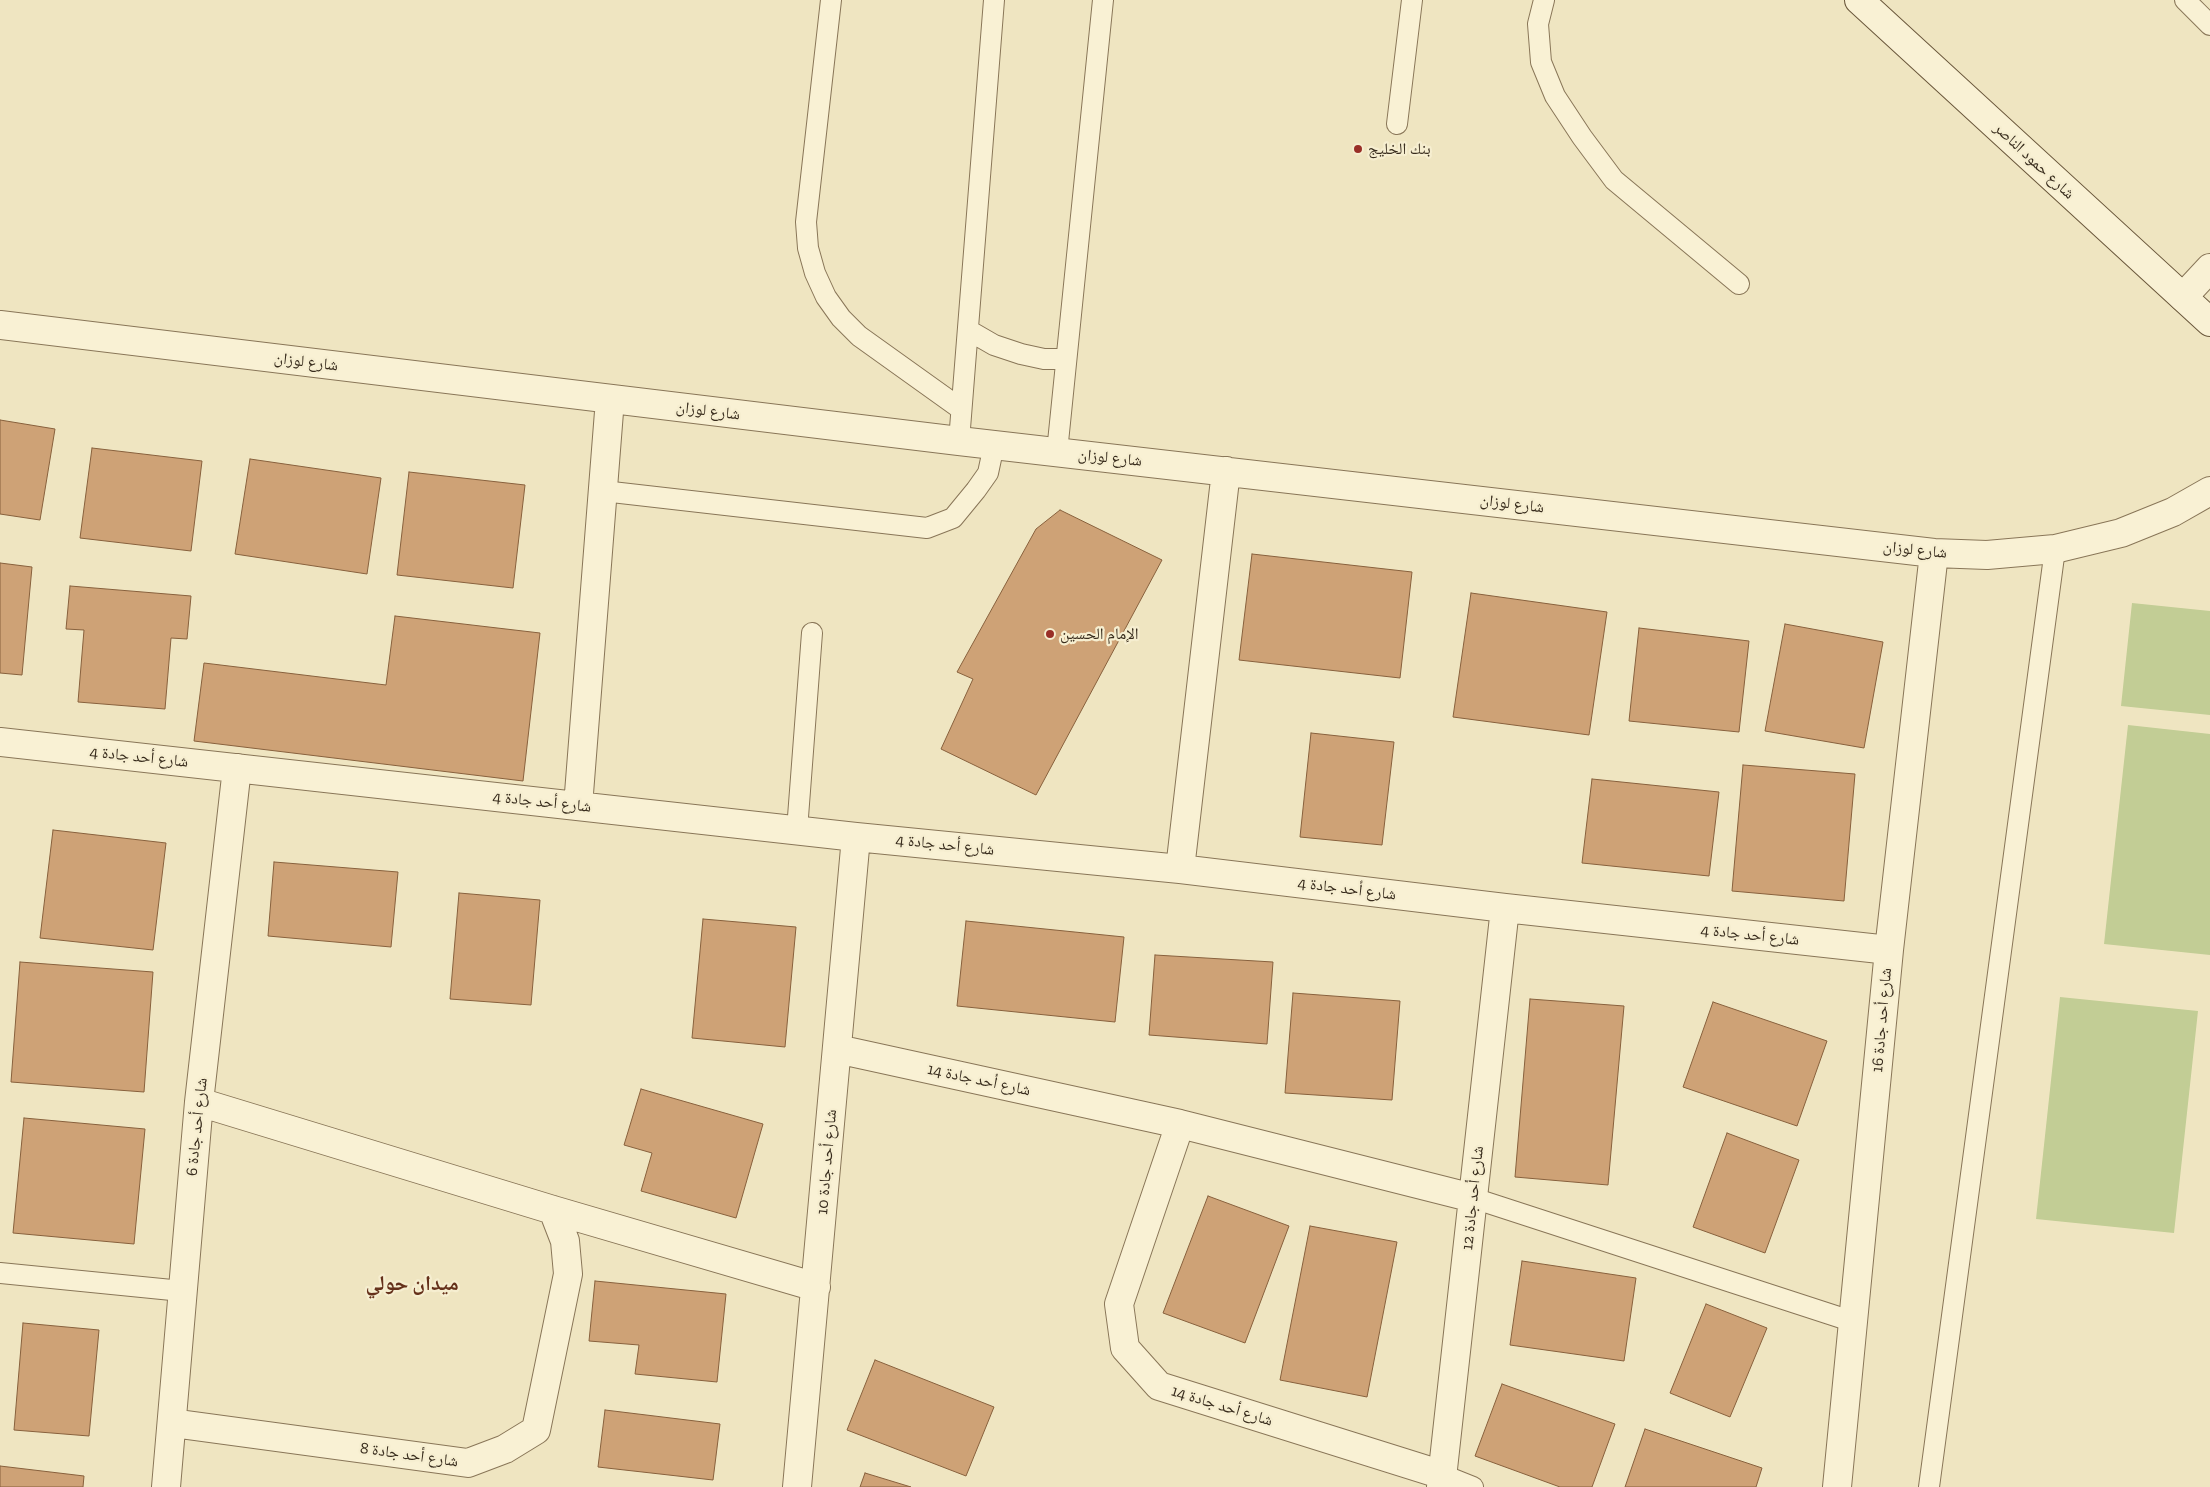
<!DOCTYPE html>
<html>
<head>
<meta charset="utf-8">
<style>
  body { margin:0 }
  canvas { display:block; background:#efe5c1 }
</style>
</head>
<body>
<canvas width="2210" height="1487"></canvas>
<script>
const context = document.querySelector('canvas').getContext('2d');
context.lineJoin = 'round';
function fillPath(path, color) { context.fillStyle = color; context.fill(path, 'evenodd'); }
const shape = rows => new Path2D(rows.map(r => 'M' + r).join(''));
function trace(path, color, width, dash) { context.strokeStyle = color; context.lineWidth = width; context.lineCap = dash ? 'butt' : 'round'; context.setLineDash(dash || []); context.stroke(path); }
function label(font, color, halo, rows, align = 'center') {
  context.font = font + ' "Zilla Slab","Noto Naskh Arabic",serif'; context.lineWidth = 4.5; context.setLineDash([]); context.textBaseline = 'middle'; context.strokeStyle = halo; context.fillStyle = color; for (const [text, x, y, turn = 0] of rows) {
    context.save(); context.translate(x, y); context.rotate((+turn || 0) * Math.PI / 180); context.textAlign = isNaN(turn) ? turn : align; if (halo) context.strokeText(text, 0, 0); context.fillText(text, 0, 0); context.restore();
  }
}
fillPath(shape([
  [2132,603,2210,611,2210,715,2121,706],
  [2128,725,2210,734,2210,955,2104,944],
  [2060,997,2198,1011,2174,1233,2036,1219]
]), '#c2cd95');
const building = shape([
  [0,420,55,429,40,520,0,514,0,420],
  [92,448,202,461,191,551,80,538,92,448],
  [250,459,381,478,367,574,235,554,250,459],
  [409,472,525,485,513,588,397,575,409,472],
  [1060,510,1162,560,1036,795,941,749,973,679,957,672,1036,529,1060,510],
  [1252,554,1412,572,1400,678,1239,660,1252,554],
  [0,563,32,567,22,675,0,673,0,563],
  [70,586,191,596,187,639,171,638,165,709,78,702,84,630,66,629,70,586],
  [1471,593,1607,612,1589,735,1453,717,1471,593],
  [395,616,540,633,523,781,194,741,204,663,386,685,395,616],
  [1785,624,1883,642,1864,748,1765,731,1785,624],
  [1639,628,1749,641,1739,732,1629,721,1639,628],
  [1311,733,1394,742,1382,845,1300,837,1311,733],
  [1743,765,1855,774,1844,901,1732,891,1743,765],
  [1592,779,1719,792,1709,876,1582,863,1592,779],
  [53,830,166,843,153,950,40,938,53,830],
  [274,862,398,872,391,947,268,936,274,862],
  [459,893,540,900,531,1005,450,999,459,893],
  [703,919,796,927,785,1047,692,1038,703,919],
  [966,921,1124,937,1115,1022,957,1006,966,921],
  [1155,955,1273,962,1267,1044,1149,1035,1155,955],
  [20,962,153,972,144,1092,11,1082,20,962],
  [1293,993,1400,1001,1392,1100,1285,1093,1293,993],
  [1530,999,1624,1006,1608,1185,1515,1177,1530,999],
  [1713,1002,1827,1041,1797,1126,1683,1087,1713,1002],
  [641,1089,763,1124,736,1218,641,1191,652,1153,624,1145,641,1089],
  [24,1118,145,1129,134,1244,13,1233,24,1118],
  [1727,1133,1799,1160,1765,1253,1693,1227,1727,1133],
  [1208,1196,1289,1226,1245,1343,1163,1313,1208,1196],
  [1310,1226,1397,1242,1367,1397,1280,1380,1310,1226],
  [1522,1261,1636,1278,1624,1361,1510,1345,1522,1261],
  [595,1281,726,1294,717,1382,635,1374,639,1345,589,1341,595,1281],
  [1706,1304,1767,1328,1730,1417,1670,1393,1706,1304],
  [23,1323,99,1330,89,1436,14,1430,23,1323],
  [875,1360,994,1407,966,1476,847,1430,875,1360],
  [1502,1384,1615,1424,1592,1487,1560,1487,1475,1456,1502,1384],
  [605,1410,720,1424,713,1480,598,1467,605,1410],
  [1645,1429,1762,1468,1756,1487,1625,1487,1645,1429],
  [0,1466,84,1476,83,1487,0,1487,0,1466],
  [865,1473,911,1487,860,1487,865,1473]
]);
fillPath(building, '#cea276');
trace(building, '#88613d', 1);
const lane = shape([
  [831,0,806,222,808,248,815,273,826,297,841,318,859,336,961,409],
  [1544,0,1538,24,1541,62,1555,96,1582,137,1614,180,1739,284],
  [2185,0,2210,25],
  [1397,124,1412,0],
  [968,330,994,345,1021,354,1044,359,1066,359],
  [959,441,994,0],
  [1057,452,1103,0],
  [603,491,927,528,953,518,976,490,988,473,994,445],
  [797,830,812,633],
  [1473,1198,1854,1322],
  [0,1273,182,1291],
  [1443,1475,1473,1487],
  [1929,1487,2055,549]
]);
const street = shape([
  [2183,297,2210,268],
  [0,325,959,441,1934,553,1987,555,2055,549,2121,533,2173,512,2210,491],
  [0,742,856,837,1180,869,1505,908,1889,950],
  [578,806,610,399],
  [1180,869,1226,471],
  [837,1049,1180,1124,1473,1198],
  [199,1102,553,1210,816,1287],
  [1180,1124,1119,1304,1125,1348,1159,1386,1443,1475],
  [172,1423,468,1463,505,1449,536,1430,568,1274,565,1241,553,1210],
  [166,1487,199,1102,237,768],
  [797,1487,856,837],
  [1441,1487,1505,908],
  [1837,1487,1889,950,1934,553]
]);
const secondary = shape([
  [1859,0,2210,322]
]);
trace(lane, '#897658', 22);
trace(street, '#897658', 30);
trace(secondary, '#6a573b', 30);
trace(lane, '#f9f1d4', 20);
trace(street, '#f9f1d4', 28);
trace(secondary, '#f9f1d4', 28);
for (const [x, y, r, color] of [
  [1358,149,5,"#992f27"],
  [1050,634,5,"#992f27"]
]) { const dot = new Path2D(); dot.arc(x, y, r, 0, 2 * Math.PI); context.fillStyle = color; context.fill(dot); trace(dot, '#f6eed0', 2); }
label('16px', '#382c1d', '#f6eed0', [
  ["بنك الخليج",1368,149],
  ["الإمام الحسين",1060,634]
], 'left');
label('16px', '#382c1d', '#f6eed0', [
  ["شارع حمود الناصر",2034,161,43],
  ["شارع لوزان",306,362,7],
  ["شارع لوزان",708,411,7],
  ["شارع لوزان",1110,458,6],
  ["شارع لوزان",1512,504,7],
  ["شارع لوزان",1915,550,6],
  ["شارع أحد جادة 4",139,757,6],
  ["شارع أحد جادة 4",542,802,6],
  ["شارع أحد جادة 4",945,845,6],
  ["شارع أحد جادة 4",1347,889,7],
  ["شارع أحد جادة 4",1750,935,6],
  ["شارع أحد جادة 16",1882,1020,-85],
  ["شارع أحد جادة 14",979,1080,12],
  ["شارع أحد جادة 6",197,1127,-84],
  ["شارع أحد جادة 10",827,1162,-85],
  ["شارع أحد جادة 12",1473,1198,-84],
  ["شارع أحد جادة 14",1222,1406,17],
  ["شارع أحد جادة 8",409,1455,8]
]);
label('bold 21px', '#65311b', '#f6eed0', [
  ["ميدان حولي",412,1284]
]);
</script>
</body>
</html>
